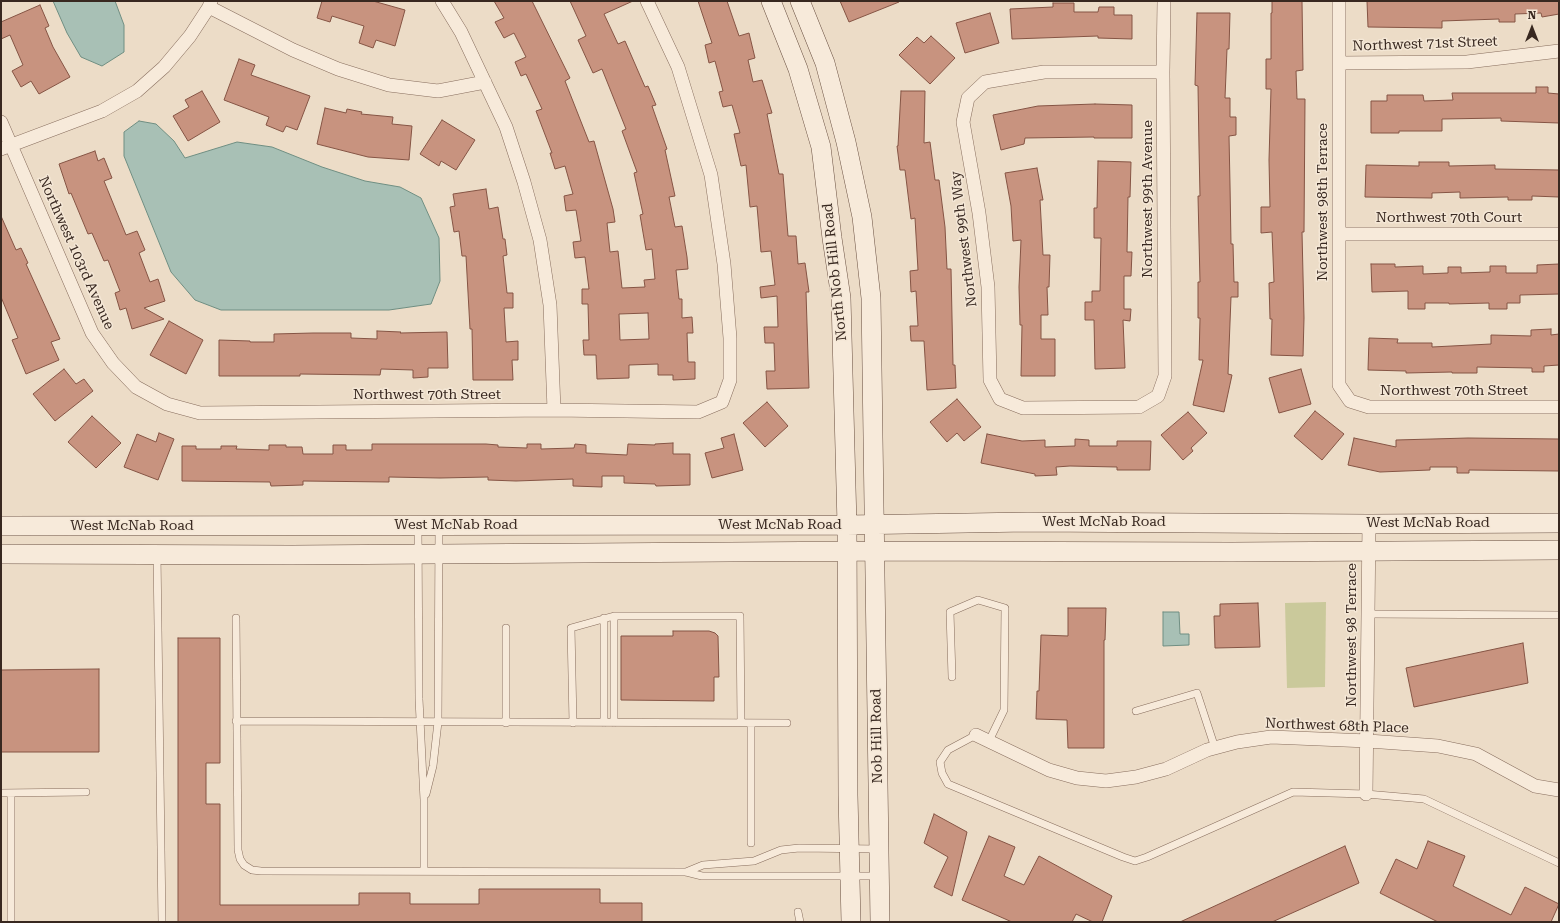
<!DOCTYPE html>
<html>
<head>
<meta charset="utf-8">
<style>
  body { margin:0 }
  #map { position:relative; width:1560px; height:923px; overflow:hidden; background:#ecdcc7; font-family:"Roboto Serif",serif }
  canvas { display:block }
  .frame { position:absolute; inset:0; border:2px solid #382820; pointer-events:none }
  .north { position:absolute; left:1512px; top:8px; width:40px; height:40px; -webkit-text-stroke:3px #f4e7d6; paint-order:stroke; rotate:0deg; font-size:11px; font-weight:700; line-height:16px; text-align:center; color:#382820 }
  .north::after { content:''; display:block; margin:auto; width:14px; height:18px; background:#382820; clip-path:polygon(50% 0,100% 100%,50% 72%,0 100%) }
</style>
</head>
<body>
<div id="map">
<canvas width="1560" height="923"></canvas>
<div class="frame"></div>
<div class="north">N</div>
</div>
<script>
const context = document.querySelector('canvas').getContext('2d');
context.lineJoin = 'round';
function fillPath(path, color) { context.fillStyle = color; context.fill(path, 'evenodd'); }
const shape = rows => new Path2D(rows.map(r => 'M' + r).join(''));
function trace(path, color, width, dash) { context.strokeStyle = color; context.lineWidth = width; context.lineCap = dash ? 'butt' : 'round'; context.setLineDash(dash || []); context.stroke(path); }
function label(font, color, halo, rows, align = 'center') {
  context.font = font + ' "Roboto Serif",serif'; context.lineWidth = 3; context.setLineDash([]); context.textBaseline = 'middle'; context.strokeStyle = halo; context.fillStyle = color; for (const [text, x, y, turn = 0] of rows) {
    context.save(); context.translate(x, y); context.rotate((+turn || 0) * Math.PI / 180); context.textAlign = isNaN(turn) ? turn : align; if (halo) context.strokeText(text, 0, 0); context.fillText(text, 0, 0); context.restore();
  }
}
fillPath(shape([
  [1326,602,1325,687,1287,688,1285,603]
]), '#cac99b');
const water = shape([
  [53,1,115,1,124,25,124,52,102,66,81,57,67,33,53,1],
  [139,121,156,124,174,141,185,158,237,142,272,147,322,167,365,181,400,187,421,198,439,238,440,281,431,304,389,310,221,310,195,300,171,272,124,156,124,132,139,121],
  [1163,612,1179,612,1180,634,1189,634,1189,645,1163,646,1163,612]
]);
fillPath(water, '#a8c0b5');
trace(water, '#6f8e82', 1);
const building = shape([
  [322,1,373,1,405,10,395,46,376,40,373,48,359,43,364,26,332,16,330,22,317,18,322,1],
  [494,1,532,1,570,78,565,81,589,142,594,141,613,209,615,222,607,223,610,252,618,251,622,288,645,287,644,280,655,279,652,249,646,250,640,215,643,214,634,173,637,172,622,131,626,129,602,69,593,73,578,40,586,36,570,1,633,1,604,14,618,44,625,41,645,87,648,86,656,105,652,106,667,149,665,150,675,196,669,197,675,227,682,226,687,257,688,269,676,270,679,299,682,299,682,318,692,317,693,333,687,333,688,362,695,362,695,379,673,380,673,375,658,375,658,364,629,365,629,378,597,379,596,355,584,355,583,340,589,340,588,304,582,304,582,289,589,289,585,257,575,258,573,242,581,241,576,210,566,211,564,196,573,194,565,166,555,169,550,153,552,153,536,111,542,109,526,74,521,76,515,62,526,57,514,33,504,38,495,22,504,18,494,1],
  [648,313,649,339,620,340,619,314,648,313],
  [698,1,727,1,739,36,749,33,755,58,748,60,753,82,762,80,772,113,767,114,779,174,783,174,788,236,796,236,798,264,805,263,809,292,806,292,809,388,767,389,766,371,775,371,774,343,765,343,764,327,778,327,777,296,761,298,760,287,775,285,771,251,761,252,757,206,750,207,746,165,741,166,734,134,740,133,732,105,723,107,719,92,723,91,715,61,709,63,705,45,712,43,698,1],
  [840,1,899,1,899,2,849,22,840,1],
  [1272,1,1302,1,1303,70,1296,71,1297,99,1305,99,1304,232,1302,232,1304,318,1303,356,1271,355,1272,319,1270,319,1269,283,1274,282,1272,232,1261,233,1261,207,1270,207,1269,160,1271,89,1266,89,1266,59,1271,59,1271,13,1272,13,1272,1],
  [1367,1,1559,1,1559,14,1542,17,1541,13,1515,14,1515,22,1499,22,1499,19,1442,21,1442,28,1368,27,1367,1],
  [1053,3,1074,3,1074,12,1098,12,1099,7,1114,7,1114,15,1132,15,1132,39,1098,38,1098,36,1012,39,1010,9,1053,7,1053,3],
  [40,5,49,26,45,28,53,47,70,77,39,94,31,81,21,87,12,71,23,65,10,35,1,39,1,22,40,5],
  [990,13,999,43,965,53,956,23,990,13],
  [1197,13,1230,13,1229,49,1227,49,1225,98,1230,98,1230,117,1236,117,1236,135,1229,136,1230,185,1231,244,1233,244,1234,282,1238,282,1238,297,1231,297,1228,374,1232,375,1224,412,1193,405,1203,360,1199,360,1200,318,1198,318,1198,282,1200,282,1198,196,1200,196,1199,147,1198,86,1195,85,1197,13],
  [931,36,955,58,930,84,899,55,917,37,924,43,931,36],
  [239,59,255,65,251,75,310,96,297,130,286,126,283,132,266,125,269,117,224,100,239,59],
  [1536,87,1548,87,1548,93,1559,94,1559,123,1501,121,1501,118,1442,119,1442,131,1399,131,1399,133,1371,133,1371,101,1387,101,1387,95,1423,95,1424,101,1453,100,1452,93,1536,93,1536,87],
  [202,91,220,122,188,141,173,116,189,107,185,100,202,91],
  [901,91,925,91,924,143,930,142,935,180,939,180,945,227,947,269,951,269,953,365,955,365,956,388,927,390,924,341,911,341,910,326,918,326,916,291,911,292,910,271,918,270,915,218,911,219,905,170,900,170,897,146,898,146,901,91],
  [1095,104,1132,105,1132,138,1094,138,1094,137,1025,138,1024,144,1001,150,993,115,1038,106,1095,104],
  [325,108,346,113,347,109,362,112,361,114,393,117,392,124,412,126,409,160,368,157,317,144,325,108],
  [442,120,475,140,456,170,441,161,439,166,420,154,442,120],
  [95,151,98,161,104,158,112,178,104,181,126,235,137,231,145,250,139,253,150,282,158,279,165,301,144,308,164,319,132,329,126,308,120,310,115,293,120,291,108,260,104,261,92,233,88,234,71,193,69,194,59,164,95,151],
  [1098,161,1131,162,1130,197,1128,197,1127,252,1132,252,1131,276,1124,276,1124,309,1131,309,1130,321,1123,320,1125,368,1095,369,1094,320,1085,320,1085,302,1092,302,1092,291,1100,291,1101,238,1094,238,1094,208,1097,208,1098,161],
  [1419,162,1449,162,1449,166,1495,165,1495,169,1559,170,1559,197,1532,196,1532,200,1508,200,1508,197,1460,198,1460,192,1432,193,1432,198,1365,197,1366,165,1419,166,1419,162],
  [1037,168,1043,200,1040,200,1043,255,1050,255,1049,287,1047,287,1048,315,1041,315,1041,339,1055,339,1055,376,1021,376,1022,325,1020,325,1019,287,1021,240,1013,241,1011,206,1005,173,1037,168],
  [486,189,489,209,498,207,503,239,505,239,507,255,503,256,507,293,513,293,513,308,504,308,506,342,518,341,518,360,512,360,513,380,473,380,472,329,470,329,466,256,462,256,459,231,454,232,450,207,455,206,453,194,486,189],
  [1,216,16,250,21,248,28,263,26,264,60,339,51,342,59,360,26,374,12,340,18,338,1,297,1,216],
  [1371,264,1395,264,1395,267,1423,266,1423,274,1448,273,1448,267,1461,267,1461,273,1490,272,1490,266,1506,266,1506,273,1537,273,1537,265,1559,264,1559,294,1520,295,1520,303,1507,303,1507,309,1489,309,1489,303,1449,304,1449,303,1425,303,1425,309,1408,309,1408,291,1372,292,1371,264],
  [169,321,203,340,186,374,150,355,169,321],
  [1551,329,1551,335,1559,334,1559,365,1544,366,1544,372,1532,372,1532,368,1477,367,1477,373,1452,373,1452,372,1406,373,1406,371,1368,370,1369,338,1398,339,1397,343,1432,343,1432,347,1491,344,1491,335,1531,336,1531,330,1551,329],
  [377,331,401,332,400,333,447,332,448,368,428,368,428,377,413,378,413,370,381,369,380,375,300,374,300,376,219,376,219,340,250,341,250,342,274,342,274,334,313,333,351,333,351,338,377,339,377,331],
  [64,369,76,384,84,379,93,391,55,421,33,394,64,369],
  [1301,369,1311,404,1279,413,1269,378,1301,369],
  [957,399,981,427,964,441,957,433,947,442,930,422,957,399],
  [767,402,788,426,765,447,743,423,767,402],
  [1315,411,1344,434,1322,460,1294,436,1315,411],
  [1188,412,1207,433,1191,448,1193,451,1183,460,1161,435,1188,412],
  [92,416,121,443,96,468,68,442,92,416],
  [159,433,174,439,158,480,124,467,137,434,156,442,159,433],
  [734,434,743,470,712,478,705,453,724,448,721,438,734,434],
  [987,434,1022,441,1045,440,1045,447,1075,446,1075,439,1089,440,1089,446,1117,446,1117,441,1151,441,1150,470,1117,470,1117,467,1070,466,1056,467,1057,475,1035,476,1035,474,981,463,987,434],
  [1354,438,1396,447,1396,440,1468,438,1559,439,1559,471,1469,470,1469,473,1457,473,1457,467,1430,467,1430,470,1380,472,1348,465,1354,438],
  [673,443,673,454,690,454,690,485,656,486,655,484,624,483,624,476,602,476,602,487,573,486,573,479,516,481,488,480,488,477,440,478,389,477,389,482,303,481,303,485,271,486,270,482,182,481,182,446,196,446,196,449,221,449,221,446,237,446,236,449,269,450,269,445,286,445,286,447,302,447,303,454,333,454,333,445,346,445,346,450,372,450,372,444,486,444,498,445,498,447,527,448,527,444,541,444,541,449,574,448,575,444,586,445,586,453,627,455,628,444,655,445,655,444,673,443],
  [1258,603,1260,647,1215,648,1214,616,1220,616,1220,604,1258,603],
  [1068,608,1106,608,1105,640,1104,640,1104,748,1068,748,1067,720,1036,719,1037,691,1039,691,1041,635,1068,636,1068,608],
  [673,631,709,631,715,633,718,636,719,677,714,677,714,701,621,700,621,636,673,636,673,631],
  [178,638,220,638,220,763,206,763,206,804,220,804,220,905,359,905,359,893,410,893,410,904,479,904,479,889,600,889,600,903,642,903,642,922,178,922,178,638],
  [1523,643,1528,683,1414,707,1406,668,1523,643],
  [99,669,99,752,1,752,1,670,99,669],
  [934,814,967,832,952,896,934,887,948,857,924,843,934,814],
  [989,836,1015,847,1004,876,1024,885,1039,856,1112,896,1102,922,1093,922,1076,914,1072,922,1012,922,962,900,989,836],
  [1428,841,1465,856,1453,886,1511,915,1525,887,1559,904,1551,922,1438,922,1380,893,1396,859,1417,869,1428,841],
  [1345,846,1359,883,1272,922,1180,922,1345,846]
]);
fillPath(building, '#c8937f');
trace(building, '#855444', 1);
const lane = shape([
  [418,526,419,699,424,800,424,871],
  [157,554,162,922],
  [1368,614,1559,615],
  [236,618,238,850,240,859,244,865,252,870,261,871,686,872,702,876,879,876],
  [604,618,604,723],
  [506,628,506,723],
  [952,677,950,612,978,600,1005,608,1004,710,989,741],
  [1136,711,1197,693,1215,748],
  [236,721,787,723],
  [573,723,571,628,614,616,740,616,741,723],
  [614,723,614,616],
  [976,735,948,750,940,762,942,773,948,784,1123,857,1135,861,1147,857,1293,792,1366,794,1424,799,1559,863],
  [1,793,86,792],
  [11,793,11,922],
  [426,794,433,766,438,722,439,526],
  [751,843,751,723],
  [686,872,703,865,754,861,781,850,799,848,878,849],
  [798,912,800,922]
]);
const street = shape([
  [442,1,461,32,506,127,524,182,540,240,550,305,554,410],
  [1339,1,1339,385,1350,401,1369,407,1559,407],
  [209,7,293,50,338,69,389,85,438,91,485,82],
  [1339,63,1467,62,1559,51],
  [1163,72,1044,72,985,82,968,98,963,122,979,213,988,287,990,380,1000,399,1023,408,1139,407,1158,396,1165,376,1163,72,1164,1],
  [1,122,92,333,113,363,136,387,167,404,200,413,554,410,698,412,722,402,730,380,730,338,724,264,711,175,678,67,647,1],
  [1,149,102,111,137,91,164,67,190,36,209,7,211,1],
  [1339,234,1559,234],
  [976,735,1049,770,1077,778,1106,781,1136,777,1166,769,1207,750,1237,742,1271,737,1368,741,1438,746,1476,754,1535,786,1559,790],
  [1366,794,1369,524]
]);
const secondary = shape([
  [771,1,798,69,821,147,832,238,841,298,847,525,848,795,851,922],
  [800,1,825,63,846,142,862,217,871,298,880,922],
  [1,526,847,525,1028,522,1369,524,1559,523],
  [1,554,292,555,875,551,1232,552,1559,550]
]);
trace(lane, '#876d5d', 8);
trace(street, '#876d5d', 14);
trace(secondary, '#694f40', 20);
trace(lane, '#f7eada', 7);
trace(street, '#f7eada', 13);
trace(secondary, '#f7eada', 19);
label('14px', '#382820', '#f4e7d6', [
  ["Northwest 71st Street",1425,44,-2],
  ["Northwest 99th Avenue",1148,199,-90],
  ["Northwest 98th Terrace",1323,202,-90],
  ["Northwest 70th Court",1449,218],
  ["Northwest 99th Way",964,239,-97],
  ["Northwest 103rd Avenue",76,253,66],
  ["North Nob Hill Road",835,272,-96],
  ["Northwest 70th Street",1454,391],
  ["Northwest 70th Street",427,395],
  ["West McNab Road",1104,522],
  ["West McNab Road",1428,523],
  ["West McNab Road",456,525],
  ["West McNab Road",780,525],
  ["West McNab Road",132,526],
  ["Northwest 98 Terrace",1352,635,-90],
  ["Northwest 68th Place",1337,726,2],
  ["Nob Hill Road",877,736,-91]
]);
</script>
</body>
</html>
